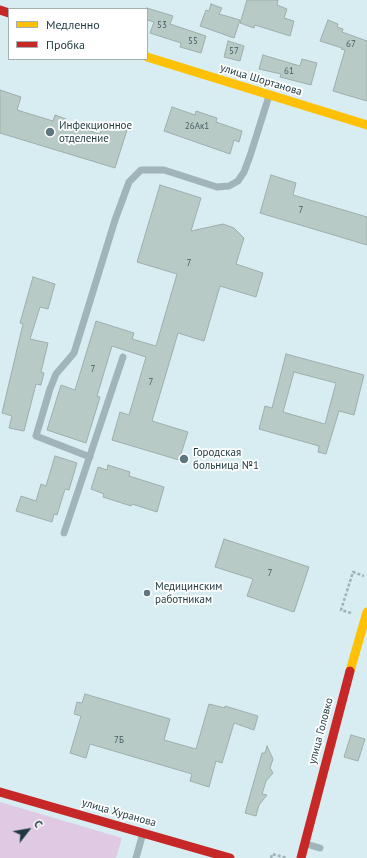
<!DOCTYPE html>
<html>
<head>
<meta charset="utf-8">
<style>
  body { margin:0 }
  #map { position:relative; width:367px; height:858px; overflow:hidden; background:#d7edf2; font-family:"PT Sans",sans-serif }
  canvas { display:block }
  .legend { position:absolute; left:8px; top:8px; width:140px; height:52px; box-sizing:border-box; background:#fff; border:1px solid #a5afb2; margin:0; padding:5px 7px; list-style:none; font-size:12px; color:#1d383f }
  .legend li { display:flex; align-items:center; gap:8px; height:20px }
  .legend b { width:20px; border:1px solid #a5afb2 }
  .north { position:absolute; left:8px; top:810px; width:40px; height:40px; -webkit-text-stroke:3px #fff; paint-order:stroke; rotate:59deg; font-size:11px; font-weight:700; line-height:16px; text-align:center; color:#1d383f }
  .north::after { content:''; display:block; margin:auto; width:14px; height:18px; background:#1d383f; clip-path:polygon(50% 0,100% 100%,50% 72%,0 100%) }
</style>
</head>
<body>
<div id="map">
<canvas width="367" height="858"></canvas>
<ul class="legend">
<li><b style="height:5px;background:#ffc107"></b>Медленно</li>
<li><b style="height:5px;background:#c62828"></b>Пробка</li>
</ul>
<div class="north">С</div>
</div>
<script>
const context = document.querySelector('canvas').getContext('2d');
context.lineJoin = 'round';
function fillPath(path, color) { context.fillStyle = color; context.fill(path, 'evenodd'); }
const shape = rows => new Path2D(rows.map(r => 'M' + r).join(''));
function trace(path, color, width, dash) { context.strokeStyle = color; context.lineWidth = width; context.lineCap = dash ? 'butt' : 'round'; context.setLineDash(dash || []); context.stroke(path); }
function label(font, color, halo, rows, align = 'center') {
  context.font = font + ' "PT Sans",sans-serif'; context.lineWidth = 3.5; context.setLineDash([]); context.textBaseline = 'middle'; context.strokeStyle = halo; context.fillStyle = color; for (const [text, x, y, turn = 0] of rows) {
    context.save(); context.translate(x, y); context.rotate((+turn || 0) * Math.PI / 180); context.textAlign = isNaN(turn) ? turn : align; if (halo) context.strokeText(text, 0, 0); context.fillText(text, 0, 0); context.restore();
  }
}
fillPath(shape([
  [0,802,122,838,116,858,0,858]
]), '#dfc9e3');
const building = shape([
  [247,0,278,0,277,5,287,9,284,18,294,21,290,36,255,25,254,28,240,23,247,0],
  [211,4,222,8,219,14,240,20,234,38,200,26,206,10,209,11,211,4],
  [147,8,173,16,170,24,206,36,201,53,180,47,181,43,150,33,154,22,147,20,147,8],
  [328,20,338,24,337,27,343,29,342,32,367,41,367,101,333,91,345,50,341,49,342,48,320,41,328,20],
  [228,41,244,46,240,61,224,57,228,41],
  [263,55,300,66,302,59,317,63,311,85,280,77,281,74,259,69,263,55],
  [0,90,21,97,17,110,53,121,55,115,66,119,65,123,100,134,103,123,127,130,115,168,0,133,0,90],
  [172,107,195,115,196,111,217,118,216,122,242,131,239,142,234,140,230,154,164,131,172,107],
  [271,175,296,183,293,195,367,217,367,245,260,213,271,175],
  [160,185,201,198,191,231,223,224,234,228,244,238,236,264,263,273,256,297,220,286,204,341,178,333,152,421,188,432,179,460,112,440,120,412,129,415,146,357,112,346,97,396,100,397,86,443,47,430,61,385,75,390,96,321,134,333,132,339,156,346,177,274,137,262,160,185],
  [33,277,55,284,48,309,40,307,30,339,48,343,41,372,44,373,41,385,36,384,24,431,9,428,12,416,2,413,23,324,20,323,33,277],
  [286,354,364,375,354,415,339,411,326,454,318,452,319,446,259,429,265,406,272,408,286,354],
  [294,372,336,383,325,424,283,412,294,372],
  [55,456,77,463,69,490,65,489,57,515,54,514,52,522,16,511,21,496,36,501,41,484,46,486,55,456],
  [108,465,130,472,129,476,164,487,157,512,132,504,131,506,103,497,104,494,91,489,98,467,107,470,108,465],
  [224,539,309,567,294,612,247,596,253,579,215,567,224,539],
  [85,694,170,719,164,740,196,749,209,704,225,708,225,706,258,716,254,730,234,723,222,763,216,761,209,787,190,781,192,774,90,744,86,758,70,753,81,716,74,714,77,702,82,703,85,694],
  [351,735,365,739,358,761,344,757,351,735],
  [267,746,273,759,270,768,273,773,266,781,262,794,267,795,259,805,256,816,245,813,262,753,265,753,267,746]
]);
fillPath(building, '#b7cac6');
trace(building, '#9dafac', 1);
trace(shape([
  [351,613,341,610,353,572,364,576],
  [271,858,272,854,287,858]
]), '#a1b2b6', 2.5, [3, 2]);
trace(shape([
  [90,457,36,436,50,389,56,374,74,353,115,220,129,182,141,170,164,170,217,187,229,186,238,181,244,172,250,156,269,96],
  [64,533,123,357],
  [306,844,320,848],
  [136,858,143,833]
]), '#a0b4ba', 7);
trace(shape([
  [147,57,367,125],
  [350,671,367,612]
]), '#ffc107', 9);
trace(shape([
  [0,10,9,13],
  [0,792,230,858],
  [301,858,350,671]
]), '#c62828', 9);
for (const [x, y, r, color] of [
  [50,132,5,"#5e777e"],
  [184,459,5,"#5e777e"],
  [147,593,4,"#5e777e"]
]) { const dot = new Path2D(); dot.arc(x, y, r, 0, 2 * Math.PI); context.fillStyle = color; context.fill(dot); trace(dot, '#fff', 1.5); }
label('9px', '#445c61', null, [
  ["53",162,25],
  ["55",193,41],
  ["67",351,44],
  ["57",234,51],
  ["61",289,71],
  ["26Ак1",197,126],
  ["7",301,210],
  ["7",189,263],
  ["7",93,369],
  ["7",151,382],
  ["7",270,573],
  ["7Б",119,740]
]);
label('11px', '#1d383f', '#fff', [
  ["улица Шортанова",261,80,17],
  ["улица Головко",321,731,-75],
  ["улица Хуранова",119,813,16]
]);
label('11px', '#1d383f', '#fff', [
  ["Инфекционное",59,126],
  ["отделение",59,139],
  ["Городская",193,453],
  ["больница №1",193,466],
  ["Медицинским",155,587],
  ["работникам",155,600]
], 'left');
</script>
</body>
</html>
